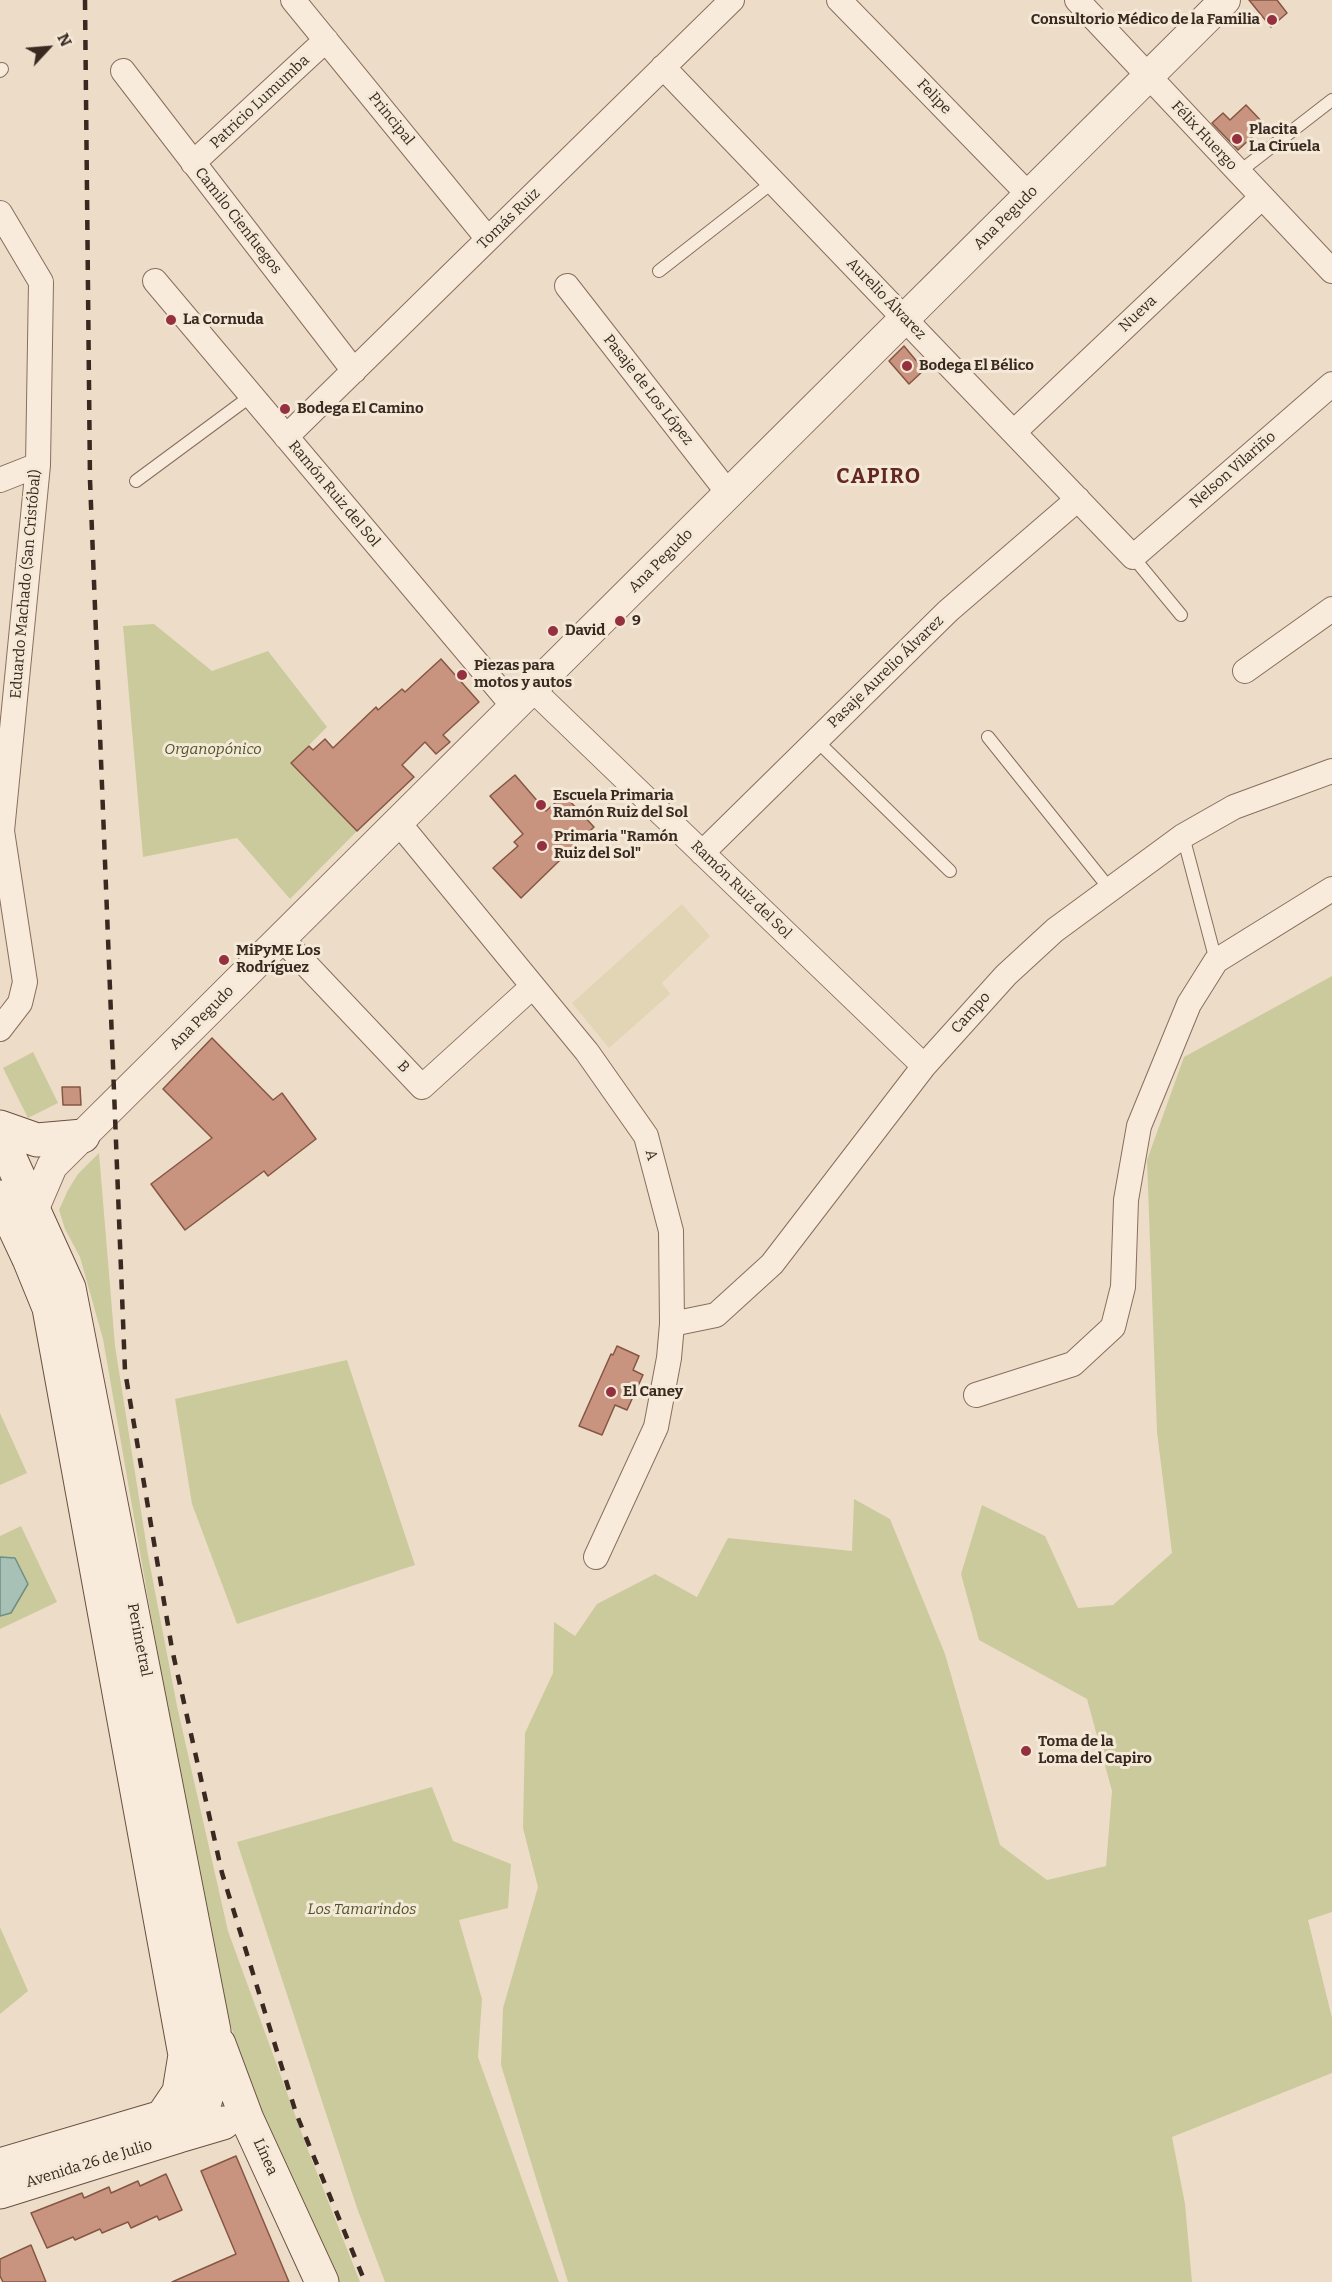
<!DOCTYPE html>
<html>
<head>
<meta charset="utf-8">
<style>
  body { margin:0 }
  #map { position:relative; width:1332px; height:2282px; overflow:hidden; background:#edddc8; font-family:Bitter,serif }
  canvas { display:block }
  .north { position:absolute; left:18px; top:18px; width:60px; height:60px; -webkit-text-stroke:4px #f4e8d7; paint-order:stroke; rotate:64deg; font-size:16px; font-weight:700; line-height:24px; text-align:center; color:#392920 }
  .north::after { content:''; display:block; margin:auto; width:21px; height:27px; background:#392920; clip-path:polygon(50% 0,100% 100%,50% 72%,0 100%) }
</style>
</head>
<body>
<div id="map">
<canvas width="1332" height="2282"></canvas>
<div class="north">N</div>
</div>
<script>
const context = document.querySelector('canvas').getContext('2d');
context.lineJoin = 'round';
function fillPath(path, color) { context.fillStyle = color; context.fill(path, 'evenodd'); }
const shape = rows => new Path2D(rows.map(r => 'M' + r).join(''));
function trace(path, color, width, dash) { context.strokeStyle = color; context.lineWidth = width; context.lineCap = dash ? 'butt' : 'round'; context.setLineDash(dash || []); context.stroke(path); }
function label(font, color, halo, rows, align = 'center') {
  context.font = font + ' Bitter,serif'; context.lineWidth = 6; context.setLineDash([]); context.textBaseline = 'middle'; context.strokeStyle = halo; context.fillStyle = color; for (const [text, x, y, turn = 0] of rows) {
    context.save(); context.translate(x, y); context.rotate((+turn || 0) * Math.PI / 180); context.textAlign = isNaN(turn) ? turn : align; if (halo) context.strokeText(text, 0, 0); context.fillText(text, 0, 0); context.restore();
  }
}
fillPath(shape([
  [682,904,710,936,662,983,670,994,609,1048,572,1003]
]), '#e2d5b5');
fillPath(shape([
  [154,624,212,671,268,651,327,727,291,763,357,831,290,899,237,838,143,857,123,626],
  [1332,976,1332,1912,1308,1920,1332,2018,1332,2073,1172,2137,1185,2204,1192,2282,568,2282,501,2065,503,2008,538,1887,523,1828,525,1733,553,1673,554,1622,575,1636,597,1604,655,1574,697,1597,728,1538,852,1551,854,1499,890,1519,945,1654,1000,1845,1047,1880,1106,1866,1112,1791,1087,1699,979,1640,961,1574,982,1505,1045,1536,1078,1608,1113,1605,1172,1553,1157,1432,1147,1160,1184,1057],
  [33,1052,58,1103,28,1118,3,1068],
  [99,1153,115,1346,148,1555,177,1706,228,1931,306,2145,360,2282,338,2282,249,2082,212,1967,103,1339,80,1257,65,1229,59,1210,68,1190,78,1174],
  [347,1360,415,1565,237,1624,192,1504,175,1399],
  [0,1413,27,1473,0,1485],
  [21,1526,57,1602,0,1629,0,1536],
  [432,1787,453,1841,511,1864,508,1908,459,1920,482,1999,478,2057,559,2282,385,2282,357,2208,237,1842],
  [0,1927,28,1991,0,2014]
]), '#cbca9c');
const water = shape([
  [0,1557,15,1558,28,1584,11,1613,0,1616,0,1557]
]);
fillPath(water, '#a8c1b7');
trace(water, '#6f8f83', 1.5);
const building = shape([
  [1249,0,1277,0,1287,13,1271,27,1249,0],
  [1246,105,1265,125,1238,150,1212,123,1223,113,1230,120,1246,105],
  [904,346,924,370,909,384,889,361,904,346],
  [441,659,479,702,443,735,450,742,436,754,425,742,402,765,414,777,357,831,291,763,309,746,313,750,325,739,333,748,376,707,378,710,402,689,405,692,441,659],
  [515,775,546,811,564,795,594,827,521,898,493,868,518,846,514,842,523,834,490,796,515,775],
  [212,1038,273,1100,282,1093,316,1139,268,1176,264,1171,185,1230,151,1184,212,1138,163,1089,212,1038],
  [62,1087,80,1087,81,1105,63,1105,62,1087],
  [617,1346,639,1356,633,1370,643,1375,627,1410,615,1405,602,1435,579,1426,611,1354,613,1355,617,1346],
  [236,2156,289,2282,172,2282,236,2254,201,2171,236,2156],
  [166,2174,182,2210,159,2220,157,2216,131,2228,128,2222,102,2233,100,2229,75,2240,73,2237,47,2248,31,2213,82,2193,84,2198,109,2187,111,2193,138,2181,140,2186,166,2174],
  [31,2245,46,2282,3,2282,0,2276,0,2259,31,2245]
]);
fillPath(building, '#c9947f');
trace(building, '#865644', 1.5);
const service = shape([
  [0,71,2,69],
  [1239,172,1332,100],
  [659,271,773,182],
  [136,481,251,396],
  [1133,557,1181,615],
  [988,737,1109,888],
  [816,740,950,871],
  [1183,836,1216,961]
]);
const minor = shape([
  [293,0,488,239],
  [839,0,1029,195],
  [1077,0,1332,271],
  [663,67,1133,557,1332,384],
  [123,71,354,371],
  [193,163,326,40],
  [0,213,41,282,38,465,2,831,25,982,20,1003,0,1029],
  [155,281,514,707],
  [567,286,729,494],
  [1014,432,1262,197],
  [286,437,732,0],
  [0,480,38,465],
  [1245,671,1332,609],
  [532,689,924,1066],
  [398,822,587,1052,646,1136,671,1231,672,1324,669,1358,656,1427,596,1557],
  [702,853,948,611,1078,499],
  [281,938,422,1087,532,987],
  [672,1324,716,1315,772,1264,924,1066,1006,975,1055,930,1183,836,1234,807,1332,771],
  [976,1395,1073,1364,1113,1327,1123,1287,1126,1200,1139,1126,1189,1004,1216,961,1332,889]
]);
const tertiary = shape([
  [34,1208,52,1166,1225,0]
]);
const secondary = shape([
  [0,1127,37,1140,83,1136],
  [0,1136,69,1288,214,2031,214,2072,204,2105,179,2136,0,2192],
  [0,1197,29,1259,49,1308,185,2055,179,2092,162,2117,0,2165],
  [219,2044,247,2119,322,2282],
  [179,2136,223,2123]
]);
trace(service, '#886e5d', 14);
trace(minor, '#886e5d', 26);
trace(tertiary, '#886e5d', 32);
trace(secondary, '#6a5040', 35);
trace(service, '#f8ebdb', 12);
trace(minor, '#f8ebdb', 24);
trace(tertiary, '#f8ebdb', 30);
trace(secondary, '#f8ebdb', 33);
trace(shape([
  [85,0,90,480,125,1371,172,1649,222,1873,296,2113,365,2282]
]), '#392920', 4.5, [10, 10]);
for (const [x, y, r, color] of [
  [1272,20,6,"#95303e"],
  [1237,139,6,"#95303e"],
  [171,320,6,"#95303e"],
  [907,366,6,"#95303e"],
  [285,409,6,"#95303e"],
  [620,621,6,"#95303e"],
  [553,631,6,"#95303e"],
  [462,675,6,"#95303e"],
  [541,805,6,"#95303e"],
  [542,846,6,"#95303e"],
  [224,960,6,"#95303e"],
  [611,1392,6,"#95303e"],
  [1026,1751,6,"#95303e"]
]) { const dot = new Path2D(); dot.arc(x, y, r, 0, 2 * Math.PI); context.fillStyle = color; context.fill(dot); trace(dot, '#f4e8d7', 2); }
label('bold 15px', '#392920', '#f4e8d7', [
  ["Consultorio Médico de la Familia",1260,20,"right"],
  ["Placita",1249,130],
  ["La Ciruela",1249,147],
  ["La Cornuda",183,320],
  ["Bodega El Bélico",919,366],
  ["Bodega El Camino",297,409],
  ["9",632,621],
  ["David",565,631],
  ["Piezas para",474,666],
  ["motos y autos",474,683],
  ["Escuela Primaria",553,796],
  ["Ramón Ruiz del Sol",553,813],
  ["Primaria \"Ramón",554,837],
  ["Ruiz del Sol\"",554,854],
  ["MiPyME Los",236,951],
  ["Rodríguez",236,968],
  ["El Caney",623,1392],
  ["Toma de la",1038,1742],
  ["Loma del Capiro",1038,1759]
], 'left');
label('15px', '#392920', '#f4e8d7', [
  ["Felipe",934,97,46],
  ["Patricio Lumumba",260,102,-43],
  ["Principal",391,119,51],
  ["Félix Huergo",1204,136,47],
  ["Ana Pegudo",1006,218,-45],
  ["Tomás Ruiz",509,219,-44],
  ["Camilo Cienfuegos",238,221,52],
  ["Aurelio Álvarez",886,299,46],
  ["Nueva",1138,314,-43],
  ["Pasaje de Los López",648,390,52],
  ["Nelson Vilariño",1233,470,-41],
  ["Ramón Ruiz del Sol",334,494,50],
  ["Ana Pegudo",661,561,-45],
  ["Eduardo Machado (San Cristóbal)",26,584,-85],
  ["Pasaje Aurelio Álvarez",886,672,-44],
  ["Ramón Ruiz del Sol",741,890,44],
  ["Campo",971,1013,-48],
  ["Ana Pegudo",202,1018,-45],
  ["B",403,1067,47],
  ["A",651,1155,75],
  ["Perimetral",139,1640,79],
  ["Línea",265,2157,66],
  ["Avenida 26 de Julio",89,2164,-17]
]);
label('italic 15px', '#4f5528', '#f4e8d7', [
  ["Organopónico",213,750],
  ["Los Tamarindos",362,1910]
]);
context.letterSpacing = '1.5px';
label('bold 21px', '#642722', '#f4e8d7', [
  ["CAPIRO",879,477]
]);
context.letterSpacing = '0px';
</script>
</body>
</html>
